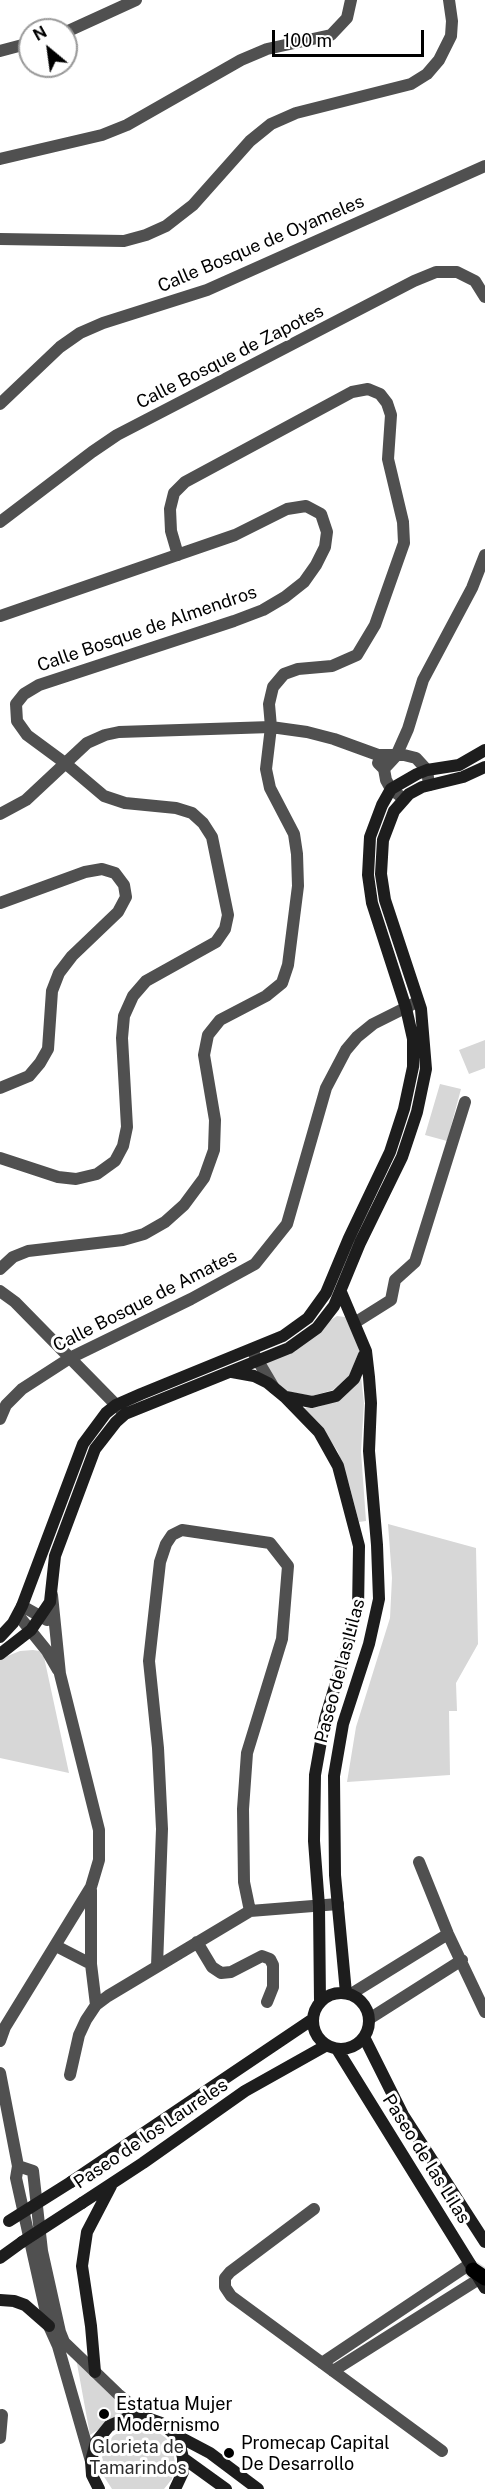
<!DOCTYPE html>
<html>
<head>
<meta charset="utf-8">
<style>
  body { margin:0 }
  #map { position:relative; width:485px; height:2489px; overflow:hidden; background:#fff; font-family:"Public Sans",sans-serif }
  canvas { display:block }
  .north { position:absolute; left:18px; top:18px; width:60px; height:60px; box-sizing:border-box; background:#fff; border:2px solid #999; border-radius:50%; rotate:331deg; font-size:16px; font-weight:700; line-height:24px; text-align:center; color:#000 }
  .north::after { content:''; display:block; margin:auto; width:21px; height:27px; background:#000; clip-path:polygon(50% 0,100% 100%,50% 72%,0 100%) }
  .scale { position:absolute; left:272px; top:30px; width:152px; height:27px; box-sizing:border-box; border:3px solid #000; border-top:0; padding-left:8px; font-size:18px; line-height:21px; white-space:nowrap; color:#000; -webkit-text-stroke:4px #fff; paint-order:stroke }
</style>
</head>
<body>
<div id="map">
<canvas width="485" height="2489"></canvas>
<div class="north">N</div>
<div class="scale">100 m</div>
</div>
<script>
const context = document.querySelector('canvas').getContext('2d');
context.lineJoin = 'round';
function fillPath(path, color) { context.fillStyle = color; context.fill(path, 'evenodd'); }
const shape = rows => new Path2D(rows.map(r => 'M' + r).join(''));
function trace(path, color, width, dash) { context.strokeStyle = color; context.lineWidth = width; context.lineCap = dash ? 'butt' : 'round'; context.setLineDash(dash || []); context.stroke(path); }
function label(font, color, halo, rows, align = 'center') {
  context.font = font + ' "Public Sans",sans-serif'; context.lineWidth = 6; context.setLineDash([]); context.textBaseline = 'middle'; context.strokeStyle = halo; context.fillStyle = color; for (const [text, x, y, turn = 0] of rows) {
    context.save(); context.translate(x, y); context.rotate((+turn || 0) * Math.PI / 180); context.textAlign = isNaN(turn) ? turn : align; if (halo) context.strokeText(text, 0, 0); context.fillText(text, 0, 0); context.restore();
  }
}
fillPath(shape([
  [485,1040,485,1068,469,1074,459,1050],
  [440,1084,461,1089,447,1141,425,1135],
  [337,1316,345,1317,360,1349,349,1376,333,1390,312,1396,286,1391,278,1386,264,1363],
  [361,1376,364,1403,361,1452,366,1521,359,1522,349,1484,338,1452,323,1429,303,1408,318,1407,332,1402],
  [388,1524,476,1548,478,1644,456,1683,457,1711,449,1711,450,1775,347,1782,356,1727,390,1618,392,1578],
  [33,1650,39,1651,44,1657,69,1773,0,1758,0,1659,20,1651],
  [76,2358,128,2410,90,2435],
  [140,2426,154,2429,166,2438,173,2450,175,2464,172,2479,164,2489,112,2489,103,2475,101,2461,105,2447,113,2436,126,2428]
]), '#d7d7d7');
const primary = shape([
  [473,2270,485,2278]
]);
trace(primary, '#dbdbdb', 18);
trace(shape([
  [66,32,136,0],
  [0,51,30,43],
  [0,159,102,135,127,125,241,60,267,49,331,35,347,18,351,0],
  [0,239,124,241,146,235,166,226,193,205,250,141,271,124,296,113,411,84,427,74,439,60,451,36,452,21,449,0],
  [0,404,60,347,80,333,103,323,207,290,485,166],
  [0,522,92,452,117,435,414,281,436,272,457,272,475,281,485,297],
  [0,616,235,535,287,509,306,506,321,514,327,532,325,547,316,565,304,582,285,597,263,610,234,621,39,685,24,694,16,704,17,721,27,735,65,763,104,796,125,803,176,808,192,813,203,823,212,837,228,915,225,929,216,942,146,981,133,996,124,1016,122,1038,127,1127,123,1146,115,1161,97,1174,76,1179,58,1177,0,1158],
  [378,763,384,769,386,780,391,789,404,799],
  [384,769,396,756,408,729,423,680,472,588,485,555],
  [0,814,26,800,87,743,105,735,119,732,271,727,307,732,334,739,378,755,404,755,416,758,427,770,429,785],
  [0,903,85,872,102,869,115,873,124,885,126,897,118,912,72,956,59,973,52,991,48,1049,40,1063,29,1076,0,1088],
  [0,1269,13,1257,28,1251,123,1240,144,1234,165,1222,184,1205,204,1178,214,1150,215,1120,204,1055,208,1035,220,1020,266,996,282,983,288,965,298,886,297,854,294,834,270,788,266,769,271,727,269,704,273,687,284,674,298,669,332,666,357,655,375,625,404,543,403,522,388,459,391,415,387,403,380,394,368,389,352,392,185,482,174,493,170,509,171,531,178,555],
  [0,1291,15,1302,122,1411],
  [356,1322,391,1300,395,1280,415,1262,465,1102],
  [254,1354,274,1388],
  [0,1419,6,1405,22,1389,70,1358,191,1299,255,1264,287,1224,326,1088,346,1050,357,1037,373,1024,415,1003],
  [22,1606,47,1620],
  [18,1615,47,1651,58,1670],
  [419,1862,448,1934,485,2012],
  [197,1942,212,1967,221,1973,231,1972,262,1956,270,1959,273,1965,273,1987,267,2002],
  [56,1946,91,1964,96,2005],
  [91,1964,91,1890],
  [157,1966,162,1829,158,1748,149,1661,160,1562,166,1544,172,1535,182,1530,270,1543,288,1566,282,1639,247,1753,243,1809,244,1882,250,1911],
  [351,1994,448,1934],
  [369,2019,462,1960],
  [0,2041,5,2027,91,1887,99,1860,99,1830,60,1674,52,1595],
  [0,2073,18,2166,16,2178,49,2326,58,2346,91,2461],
  [70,2075,79,2035,86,2020,96,2005,108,1996,250,1911,338,1904],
  [18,2166,33,2171,42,2251,60,2332,64,2342,118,2394,147,2418],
  [314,2209,230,2272,225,2278,225,2287,231,2296,442,2451],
  [322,2363,470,2264],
  [333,2371,479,2279],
  [0,2438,2,2415]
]), '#505050', 12);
trace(shape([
  [341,1292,366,1351,369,1377,371,1403,369,1451,377,1545,379,1599,369,1644,343,1724,334,1776,335,1875,346,1993],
  [232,1372,254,1376,268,1383,285,1397,319,1432,338,1466,359,1546,358,1611,325,1719,315,1775,314,1841,319,1906,320,2002],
  [286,1397,312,1402,336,1396,354,1379,364,1355],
  [0,1637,13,1623,22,1606,83,1444,106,1413,116,1405,141,1394,283,1336,308,1318,326,1293,349,1238,390,1152,404,1109,413,1067,413,1039,406,1008,372,903,368,875,370,837,382,805,391,789,417,774,427,770,459,765,485,750],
  [0,1654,31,1630,50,1602,55,1556,95,1449,116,1422,125,1414,289,1348,317,1328,334,1306,360,1243,402,1157,417,1112,426,1069,421,1009,385,900,381,874,383,840,394,811,409,794,422,787,463,777,485,767],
  '313 2021a28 28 0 1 1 56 0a28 28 0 1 1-56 0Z',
  [364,2037,403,2115,485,2242],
  [337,2049,485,2288],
  [71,2182,313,2019],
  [82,2203,143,2163,245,2091,327,2045],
  [0,2258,22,2242],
  [0,2300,14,2301,25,2305,49,2326],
  [95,2372,91,2326,82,2266,87,2232,111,2186],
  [174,2434,210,2453,258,2489],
  [183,2458,226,2489],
  [99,2489,92,2475,91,2461,96,2442,109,2426,127,2418,147,2418,161,2423,172,2432,180,2445,183,2458,183,2472,175,2489]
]), '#1d1d1d', 12);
trace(primary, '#000', 15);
trace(shape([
  [9,2221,71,2182],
  [22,2242,82,2203]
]), '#1d1d1d', 12);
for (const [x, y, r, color] of [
  [104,2414,6,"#000"],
  [229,2453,6,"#000"]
]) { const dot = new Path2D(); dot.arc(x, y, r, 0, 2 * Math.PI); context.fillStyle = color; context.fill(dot); trace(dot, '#fff', 2); }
label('18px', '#000', '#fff', [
  ["Calle Bosque de Oyameles",261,244,-23],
  ["Calle Bosque de Zapotes",230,357,-27],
  ["Calle Bosque de Almendros",147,629,-19],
  ["Calle Bosque de Amates",145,1301,-27],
  ["Paseo de las Lilas",340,1671,-75],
  ["Paseo de los Laureles",151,2134,-34],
  ["Paseo de las Lilas",426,2159,58]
]);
label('18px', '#000', '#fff', [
  ["Estatua Mujer",116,2404],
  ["Modernismo",116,2425],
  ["Promecap Capital",241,2443],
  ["De Desarrollo",241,2464]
], 'left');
label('18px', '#2e2e2e', '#fff', [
  ["Glorieta de",138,2447],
  ["Tamarindos",138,2468]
]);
</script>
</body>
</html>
